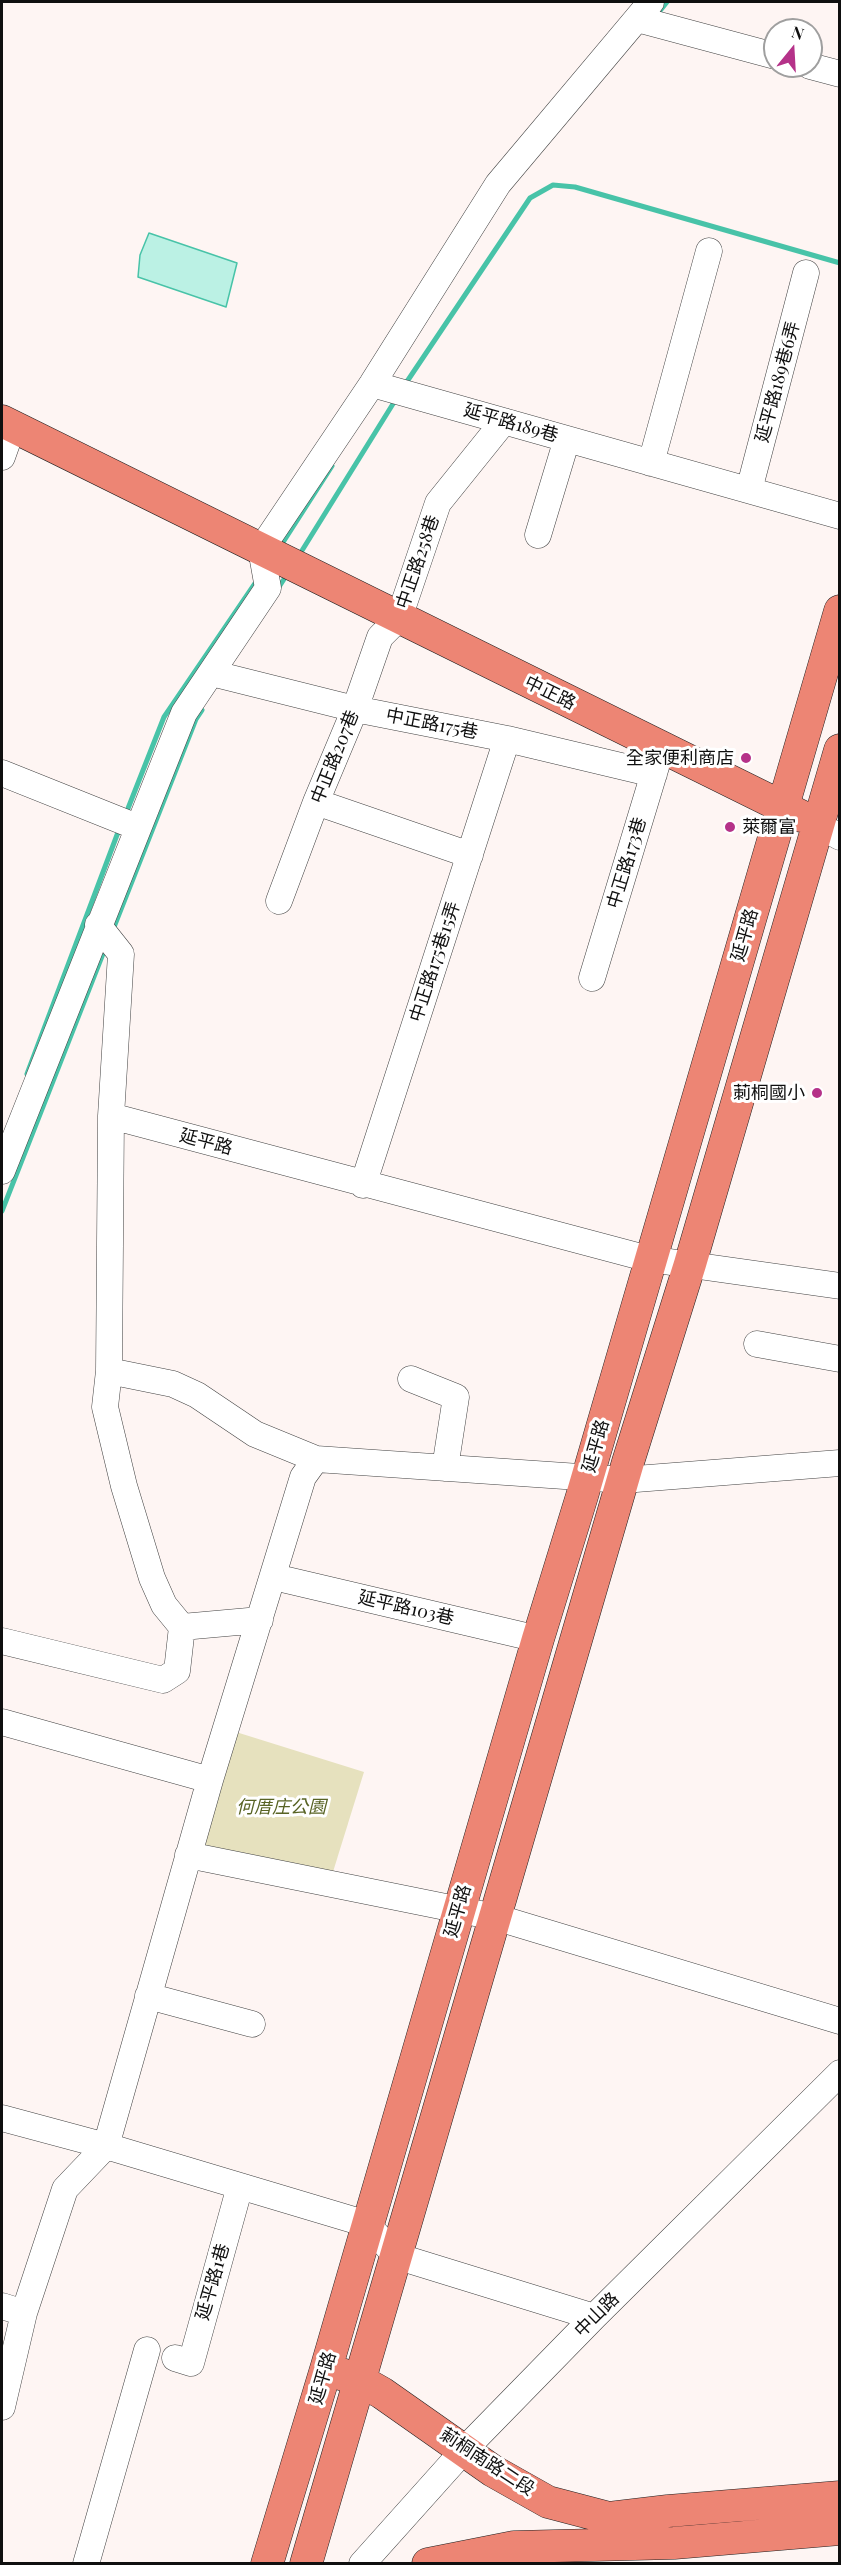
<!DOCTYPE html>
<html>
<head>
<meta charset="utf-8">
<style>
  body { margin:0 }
  #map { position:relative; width:841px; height:2565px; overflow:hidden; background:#fef5f3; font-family:"Playfair Display",serif }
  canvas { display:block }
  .frame { position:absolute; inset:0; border:3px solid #0f0f0f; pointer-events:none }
  .north { position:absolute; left:763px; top:18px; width:60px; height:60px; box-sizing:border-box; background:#fff; border:2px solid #9f9f9f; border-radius:50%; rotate:18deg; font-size:16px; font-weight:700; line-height:24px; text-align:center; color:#0f0f0f }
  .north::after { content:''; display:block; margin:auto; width:21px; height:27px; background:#b53289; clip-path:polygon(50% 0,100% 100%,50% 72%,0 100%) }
</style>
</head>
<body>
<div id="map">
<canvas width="841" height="2565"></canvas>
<div class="frame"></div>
<div class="north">N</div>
</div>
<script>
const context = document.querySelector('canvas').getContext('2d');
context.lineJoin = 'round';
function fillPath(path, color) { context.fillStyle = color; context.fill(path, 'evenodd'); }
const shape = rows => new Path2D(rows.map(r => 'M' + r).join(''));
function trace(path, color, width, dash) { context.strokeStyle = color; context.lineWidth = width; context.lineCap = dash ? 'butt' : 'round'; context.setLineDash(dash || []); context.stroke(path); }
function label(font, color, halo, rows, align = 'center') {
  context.font = font + ' "Playfair Display","Noto Sans TC",serif'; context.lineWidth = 6; context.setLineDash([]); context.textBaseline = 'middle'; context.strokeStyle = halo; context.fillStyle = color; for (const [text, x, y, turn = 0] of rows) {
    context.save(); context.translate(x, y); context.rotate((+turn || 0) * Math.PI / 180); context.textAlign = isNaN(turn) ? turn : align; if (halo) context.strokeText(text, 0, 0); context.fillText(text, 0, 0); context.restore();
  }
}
fillPath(shape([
  [236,1732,364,1772,332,1875,201,1852]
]), '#e6e1be');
const water = shape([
  [149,233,237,263,226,307,138,277,140,255,149,233]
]);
fillPath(water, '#bbf1e4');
trace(water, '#48c3a8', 1.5);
trace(shape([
  [659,12,667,2],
  [404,386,530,198,553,185,575,187,840,263],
  [280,547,332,466],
  [298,557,396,399],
  [277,590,288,573],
  [125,816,164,717,258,579],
  [112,932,196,719,202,710],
  [27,1074,120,827],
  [2,1211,106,946]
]), '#48c3a8', 5);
const minor = shape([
  [637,19,775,56],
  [810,66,840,74],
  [372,384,840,516],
  [2,457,13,426],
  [651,463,709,251],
  [749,490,806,273],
  [538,535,567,439],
  [211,673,355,709,507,739,654,774],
  [2,773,137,827],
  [316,802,470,855],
  [818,825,840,837],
  [279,901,316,802,355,709,380,637,399,618,438,503,504,421],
  [98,925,121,954,111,1116,109,1371],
  [592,978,658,760],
  [111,1116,649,1259,840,1286],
  [2,1171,184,713,268,588,261,549,372,384,498,184,651,2],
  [363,1185,507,739],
  [757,1344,840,1359],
  [411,1379,456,1397,445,1468],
  [274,1577,538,1639],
  [260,1620,182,1627,164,1605,152,1578,124,1486,105,1407,109,1371,173,1384,197,1395,255,1434,316,1459],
  [2,1641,163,1680,177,1671,182,1627],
  [2,1722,210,1780],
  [188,1855,495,1917,840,2021],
  [148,1996,252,2024],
  [2,2118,106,2146,210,1780,303,1477,316,1459,623,1480,840,1463],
  [2,2306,24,2313],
  [175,2358,191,2363,240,2186],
  [2,2407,24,2313,65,2189,106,2146,367,2224,396,2256,594,2317],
  [86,2564,147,2350],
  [362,2564,465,2449,594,2317,840,2073]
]);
const major = shape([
  [2,421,801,816],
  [341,2374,359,2380,382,2393,493,2471,548,2502,609,2518,668,2511,840,2497],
  [267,2564,326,2369,538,1639,582,1496,840,611],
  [306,2564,628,1462,690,1264,840,750],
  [428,2564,514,2547,674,2543,840,2529]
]);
trace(minor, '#424242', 27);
trace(major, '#202020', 33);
trace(minor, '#fff', 26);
trace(major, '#ed8574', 32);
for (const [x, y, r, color] of [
  [746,758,6,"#b53289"],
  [730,827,6,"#b53289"],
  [817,1093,6,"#b53289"]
]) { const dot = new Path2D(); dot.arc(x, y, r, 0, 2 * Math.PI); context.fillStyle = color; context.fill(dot); trace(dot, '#fff', 2); }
label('18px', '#0f0f0f', '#fff', [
  ["延平路189巷6弄",778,382,-75],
  ["延平路189巷",511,423,16],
  ["中正路258巷",418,562,-71],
  ["中正路",550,693,26],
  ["中正路175巷",432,724,11],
  ["中正路207巷",335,757,-68],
  ["中正路173巷",627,863,-73],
  ["延平路",745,935,-74],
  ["中正路175巷15弄",435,962,-72],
  ["延平路",206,1142,15],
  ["延平路",596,1446,-74],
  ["延平路103巷",406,1608,13],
  ["延平路",458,1911,-74],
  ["延平路1巷",213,2282,-74],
  ["中山路",597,2315,-45],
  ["延平路",323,2378,-74],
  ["莿桐南路二段",487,2462,33]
]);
label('18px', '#0f0f0f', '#fff', [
  ["全家便利商店",734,758],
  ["萊爾富",742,827,"left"],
  ["莿桐國小",805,1093]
], 'right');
label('italic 18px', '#586324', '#fff', [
  ["何厝庄公園",281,1807]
]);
</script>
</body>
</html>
